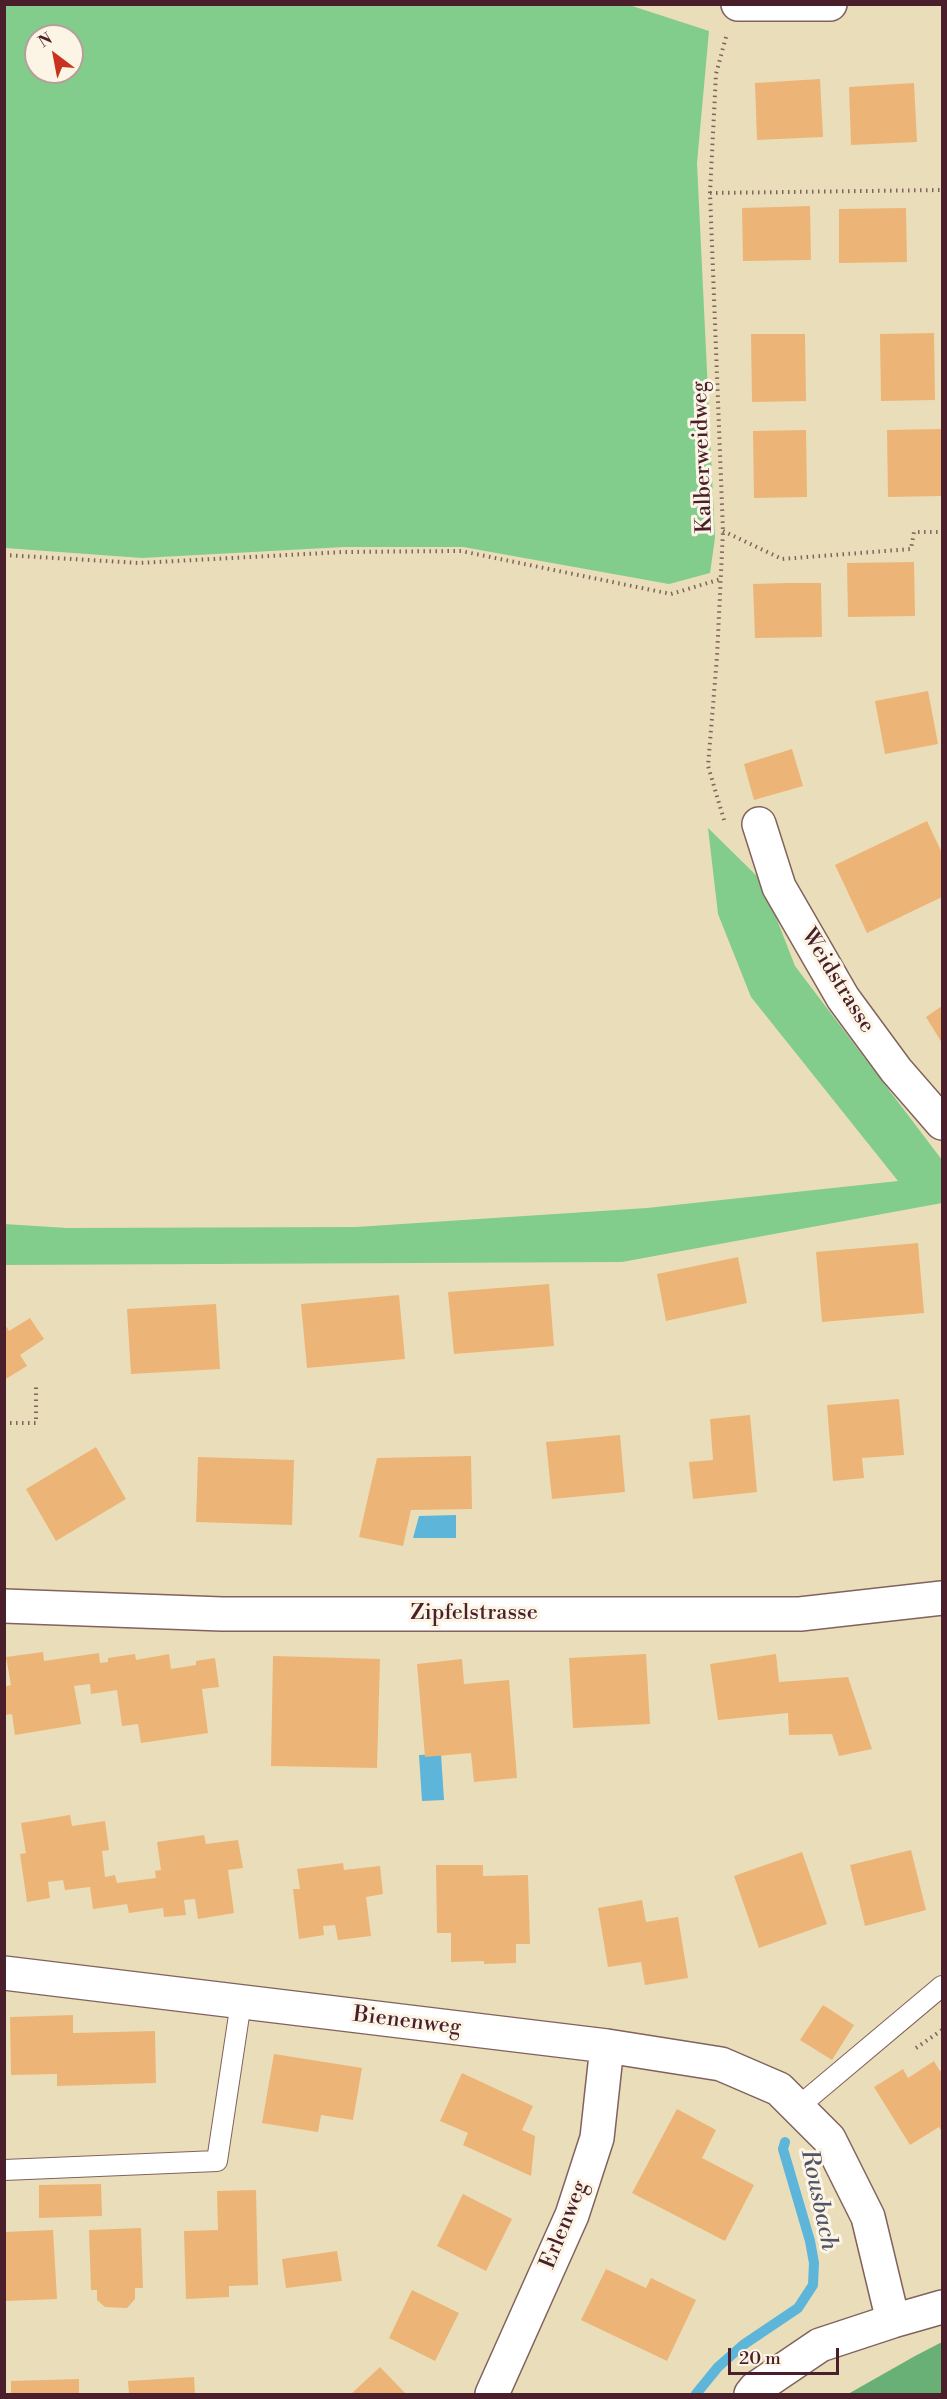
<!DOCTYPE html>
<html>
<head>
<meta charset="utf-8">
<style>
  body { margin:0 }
  #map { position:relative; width:947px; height:2399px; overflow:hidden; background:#e9deb9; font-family:"Libre Bodoni",serif }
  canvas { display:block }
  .frame { position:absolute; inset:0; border:6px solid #4a1f2b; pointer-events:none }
  .north { position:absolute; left:24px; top:24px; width:60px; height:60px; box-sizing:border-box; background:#fcf5e5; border:2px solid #b59f9b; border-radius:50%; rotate:328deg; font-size:16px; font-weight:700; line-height:24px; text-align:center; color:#4a1f2b }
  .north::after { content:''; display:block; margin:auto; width:21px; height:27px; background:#c8321e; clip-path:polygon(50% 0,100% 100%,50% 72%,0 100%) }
  .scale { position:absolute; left:728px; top:2348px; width:111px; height:27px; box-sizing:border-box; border:3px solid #4a1f2b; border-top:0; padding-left:8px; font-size:18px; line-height:21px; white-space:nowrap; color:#4a1f2b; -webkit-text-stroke:4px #fcf5e5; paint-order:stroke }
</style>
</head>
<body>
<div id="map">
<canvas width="947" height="2399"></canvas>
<div class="frame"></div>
<div class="north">N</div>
<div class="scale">20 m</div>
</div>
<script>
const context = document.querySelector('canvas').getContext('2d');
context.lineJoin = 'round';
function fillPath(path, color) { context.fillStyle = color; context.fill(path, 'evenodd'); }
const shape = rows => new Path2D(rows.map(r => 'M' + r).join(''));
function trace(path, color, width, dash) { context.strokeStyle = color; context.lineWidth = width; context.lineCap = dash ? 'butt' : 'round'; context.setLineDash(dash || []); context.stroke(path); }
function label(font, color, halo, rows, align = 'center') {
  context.font = font + ' "Libre Bodoni",serif'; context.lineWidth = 6; context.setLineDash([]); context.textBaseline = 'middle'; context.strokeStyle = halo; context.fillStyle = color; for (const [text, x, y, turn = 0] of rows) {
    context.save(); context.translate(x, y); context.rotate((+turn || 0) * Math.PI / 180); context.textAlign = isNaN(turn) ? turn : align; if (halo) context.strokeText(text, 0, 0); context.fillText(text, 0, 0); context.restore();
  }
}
fillPath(shape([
  [626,4,709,31,697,163,715,538,710,573,669,584,463,547,344,547,142,558,5,548,5,5],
  [36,36,72,36,72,72,36,72],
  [708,828,762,881,795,966,942,1160,942,1203,622,1262,5,1265,4,1224,67,1228,356,1227,647,1208,898,1181,751,997,718,914]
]), '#82cd8b');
fillPath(shape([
  [942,2342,942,2394,848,2394,915,2356]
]), '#69b077');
fillPath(shape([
  [456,1515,456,1538,413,1538,419,1516],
  [441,1754,444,1800,422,1801,419,1755]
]), '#5db5da');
trace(shape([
  [696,2394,718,2367,743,2345,798,2308,813,2285,814,2263,810,2241,783,2149,785,2142]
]), '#5db5da', 10);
fillPath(shape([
  [820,79,823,137,757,140,755,83],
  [914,83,917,142,851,145,849,87],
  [810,206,811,260,743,261,742,208],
  [906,208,907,262,839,263,839,209],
  [934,333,935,400,881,401,880,334],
  [751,334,805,334,806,401,752,402],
  [941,429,942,496,888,497,887,430],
  [806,430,807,497,754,498,753,431],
  [914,562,915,616,848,617,847,563],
  [787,583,821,583,822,637,755,638,753,584],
  [928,691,938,744,885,754,875,701],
  [792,749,803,786,754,800,744,764],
  [927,821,942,853,942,897,867,933,835,865],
  [942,1006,942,1043,926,1017],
  [918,1243,924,1313,822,1322,816,1252],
  [738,1257,747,1303,666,1321,657,1274],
  [549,1284,554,1346,454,1354,448,1292],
  [399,1295,405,1359,307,1368,301,1304],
  [216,1304,220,1369,131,1374,127,1309],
  [30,1318,44,1339,20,1355,27,1366,4,1380,4,1323,9,1331],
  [899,1399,904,1455,862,1458,864,1478,833,1481,827,1405],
  [750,1415,757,1492,693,1499,689,1462,713,1460,710,1419],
  [620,1435,625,1492,552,1499,546,1442],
  [96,1447,126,1499,56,1541,26,1489],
  [471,1456,472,1509,411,1510,403,1546,359,1537,377,1458],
  [198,1457,294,1460,292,1525,196,1522],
  [43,1652,44,1661,99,1653,100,1663,108,1662,108,1658,135,1654,136,1660,169,1654,171,1669,196,1665,196,1661,215,1658,219,1687,202,1689,208,1733,141,1743,138,1724,122,1726,117,1690,91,1694,90,1684,74,1686,81,1724,15,1735,12,1714,4,1715,4,1687,11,1685,6,1657],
  [646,1654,650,1724,573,1728,569,1658],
  [776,1654,779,1682,848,1677,872,1749,839,1756,832,1734,789,1735,788,1713,718,1720,710,1664],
  [273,1656,380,1659,377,1768,271,1766],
  [462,1659,464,1684,509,1680,517,1778,474,1782,471,1753,425,1757,417,1664],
  [70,1815,72,1826,105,1821,109,1850,102,1851,105,1877,115,1875,117,1883,156,1878,155,1871,161,1870,157,1842,204,1835,206,1844,238,1840,243,1868,228,1870,234,1913,198,1919,195,1899,184,1900,186,1915,164,1917,163,1908,129,1913,127,1904,93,1909,90,1887,65,1890,63,1880,48,1882,50,1898,27,1902,20,1854,26,1853,21,1823],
  [911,1850,926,1910,865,1926,850,1865],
  [802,1852,827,1924,759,1948,734,1876],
  [343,1863,344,1870,380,1866,383,1894,366,1897,371,1936,338,1940,335,1925,323,1926,324,1935,299,1939,293,1889,300,1889,297,1869],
  [436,1865,483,1865,483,1876,528,1875,530,1944,516,1944,516,1963,484,1964,484,1961,451,1962,451,1933,437,1933],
  [642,1900,646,1922,678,1917,688,1978,645,1985,641,1962,608,1967,598,1908],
  [823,2005,854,2025,832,2060,800,2040],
  [73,2015,73,2033,155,2031,156,2083,57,2086,57,2074,11,2075,10,2017],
  [274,2054,362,2068,353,2120,321,2115,318,2132,262,2123],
  [934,2061,940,2071,942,2070,942,2132,939,2127,910,2145,874,2087,903,2069,908,2078],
  [462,2073,533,2106,522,2130,535,2136,531,2176,463,2145,468,2133,440,2121],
  [677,2109,716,2130,702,2158,754,2185,725,2241,632,2193],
  [101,2184,102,2216,39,2218,39,2185],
  [256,2190,258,2285,229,2286,229,2297,186,2299,184,2231,218,2230,217,2191],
  [463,2194,512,2219,486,2271,437,2246],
  [141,2228,143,2288,135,2288,135,2299,127,2308,105,2307,97,2300,97,2290,91,2290,89,2230],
  [53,2230,57,2299,6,2301,4,2232],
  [337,2251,342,2281,286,2288,282,2259],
  [606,2269,646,2288,651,2278,696,2300,667,2361,581,2320],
  [412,2290,459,2313,435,2361,389,2338],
  [380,2367,406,2394,351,2394],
  [194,2377,195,2394,129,2394,128,2381],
  [79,2379,79,2394,11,2394,11,2381]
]), '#edb477');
const lane = shape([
  [798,2107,942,1986],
  [4,2170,217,2161,241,2002]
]);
const street = shape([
  [738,4,830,4],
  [759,824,779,887,843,998,896,1070,942,1123],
  [4,1606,222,1614,800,1614,942,1598],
  [4,1973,607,2046,721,2064,779,2089,829,2139,868,2217,893,2321],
  [492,2394,572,2215,597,2138,607,2046],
  [751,2394,755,2389,820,2345,893,2321,942,2307]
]);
trace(lane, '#82625d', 22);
trace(street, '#82625d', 36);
trace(shape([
  [710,193,942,190],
  [723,531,782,559,911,549,914,532,942,532],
  [4,555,139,563,343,552,461,551,671,594,721,579],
  [724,820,708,766,717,657,723,531,710,193,716,74,726,37],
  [4,1423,36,1423,36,1387],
  [916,2048,942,2030]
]), '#82625d', 4, [1.5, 4.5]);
trace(lane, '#fff', 20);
trace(street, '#fff', 33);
label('22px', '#4a1f2b', '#fcf5e5', [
  ["Kalberweidweg",703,457,-92],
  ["Weidstrasse",837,981,58],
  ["Zipfelstrasse",474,1614],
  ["Bienenweg",407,2022,7],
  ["Erlenweg",565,2225,-68]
]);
label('italic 24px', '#515468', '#fcf5e5', [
  ["Rousbach",818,2200,78]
]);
</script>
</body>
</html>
